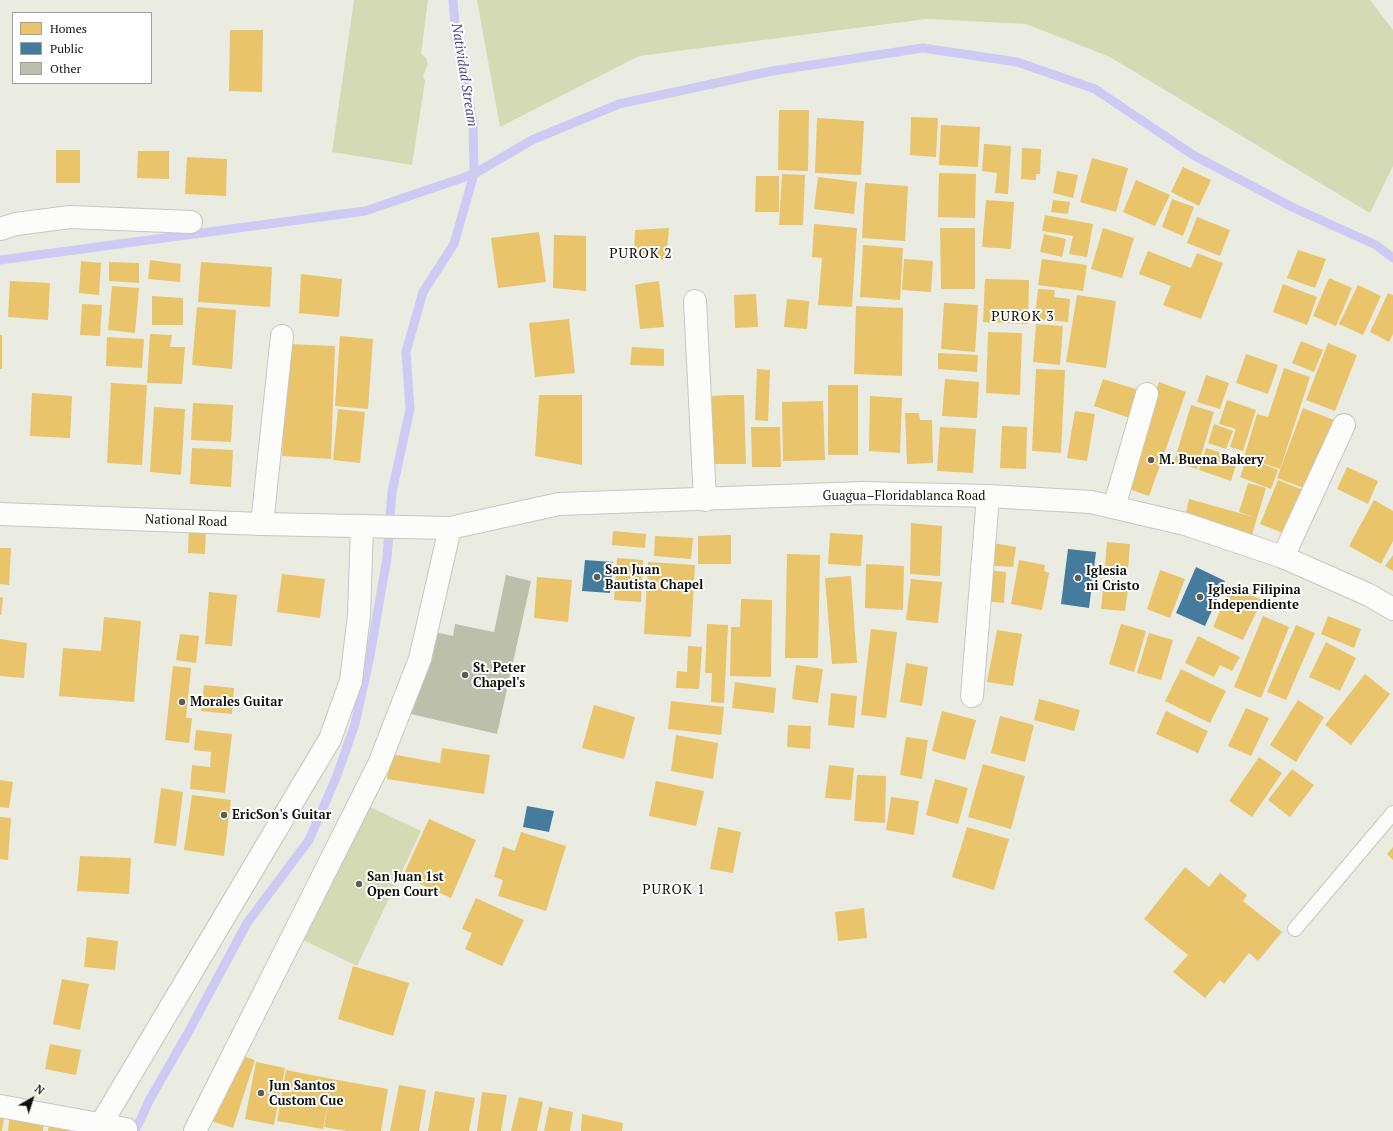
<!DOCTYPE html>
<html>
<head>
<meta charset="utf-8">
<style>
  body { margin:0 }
  #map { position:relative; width:1393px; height:1131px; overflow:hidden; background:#eaece2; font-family:"PT Serif",serif }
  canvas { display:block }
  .legend { position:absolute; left:12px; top:12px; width:140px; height:72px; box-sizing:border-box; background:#fff; border:1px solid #9fa09d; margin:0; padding:5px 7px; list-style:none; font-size:12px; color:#10110b }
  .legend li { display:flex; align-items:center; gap:8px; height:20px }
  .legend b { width:20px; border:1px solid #9fa09d }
  .north { position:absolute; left:12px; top:1079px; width:40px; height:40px; -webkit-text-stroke:3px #fff; paint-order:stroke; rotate:39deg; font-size:11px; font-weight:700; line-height:16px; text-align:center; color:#10110b }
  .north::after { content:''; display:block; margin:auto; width:14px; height:18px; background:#10110b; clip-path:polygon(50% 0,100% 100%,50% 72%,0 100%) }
</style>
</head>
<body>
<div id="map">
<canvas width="1393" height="1131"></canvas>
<ul class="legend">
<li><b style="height:11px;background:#e9c46a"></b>Homes</li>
<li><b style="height:11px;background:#457b9d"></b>Public</li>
<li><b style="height:11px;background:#bcbfaa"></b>Other</li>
</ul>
<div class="north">N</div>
</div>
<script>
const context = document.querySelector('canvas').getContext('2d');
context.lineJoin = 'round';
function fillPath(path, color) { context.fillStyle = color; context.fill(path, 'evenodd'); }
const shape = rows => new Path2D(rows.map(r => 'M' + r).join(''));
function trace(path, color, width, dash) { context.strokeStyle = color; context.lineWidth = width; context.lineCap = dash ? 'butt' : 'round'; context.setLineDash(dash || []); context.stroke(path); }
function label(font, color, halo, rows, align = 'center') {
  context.font = font + ' "PT Serif",serif'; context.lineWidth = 4; context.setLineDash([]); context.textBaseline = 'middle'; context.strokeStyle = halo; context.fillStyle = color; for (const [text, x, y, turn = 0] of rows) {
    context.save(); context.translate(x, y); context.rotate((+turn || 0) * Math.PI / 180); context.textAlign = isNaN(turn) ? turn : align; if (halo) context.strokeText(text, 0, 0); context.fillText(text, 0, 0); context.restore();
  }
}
fillPath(shape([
  [354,0,428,0,421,54,426,58,428,64,423,76,425,81,412,165,332,152],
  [477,0,1370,0,1393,30,1393,166,1370,213,1110,57,1026,24,926,19,639,56,500,127],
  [362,803,421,831,357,966,297,937]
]), '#d4dab4');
fillPath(shape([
  [230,30,263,30,262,92,229,91],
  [779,110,809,110,808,171,778,170],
  [911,117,938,118,936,157,910,155],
  [817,118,864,121,861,175,815,173],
  [941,125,980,127,978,167,939,165],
  [984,144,1011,146,1008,194,995,193,997,173,982,171],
  [1022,148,1041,149,1040,174,1036,174,1036,180,1021,179],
  [56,150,80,150,80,183,56,183],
  [138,151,169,151,169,179,137,178],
  [187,157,227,159,226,196,185,194],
  [1092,158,1128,168,1116,212,1080,202],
  [1183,167,1211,180,1199,206,1171,192],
  [1057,171,1078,175,1073,198,1053,193],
  [939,173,976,174,975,218,938,217],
  [782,174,805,175,803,225,779,225],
  [756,176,779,176,779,212,755,212],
  [818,177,857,182,854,214,814,209],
  [1136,180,1170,195,1155,226,1123,212],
  [865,183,908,186,905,241,862,238],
  [1172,199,1194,207,1183,236,1162,227],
  [986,200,1014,202,1011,249,982,247],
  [1053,200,1070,202,1068,214,1051,212],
  [1045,215,1093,224,1087,257,1069,254,1073,236,1042,231],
  [1197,217,1230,230,1220,256,1187,243],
  [814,224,857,228,852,307,818,305,822,258,812,257],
  [669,228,666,260,634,256,635,230],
  [940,228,975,228,975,289,941,289],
  [1103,228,1134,238,1122,278,1091,269],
  [539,232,546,282,498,288,491,238],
  [1044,234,1066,239,1062,257,1040,252],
  [554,235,586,236,586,291,553,288],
  [863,245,903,248,900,300,860,297],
  [1298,250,1326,259,1315,288,1287,278],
  [1148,251,1191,268,1197,253,1223,263,1201,319,1163,305,1171,286,1139,274],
  [904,259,933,261,931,292,902,290],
  [1042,259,1087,265,1083,291,1038,285],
  [150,260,181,264,180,282,148,279],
  [81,261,101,263,99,295,79,293],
  [109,262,139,263,139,283,109,281],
  [201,262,272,267,270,307,198,302],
  [301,274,342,279,339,317,299,313],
  [1329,278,1352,288,1336,326,1313,316],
  [985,279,1029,280,1028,324,983,322],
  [10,281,50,283,48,320,8,317],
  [659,281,664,327,640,329,635,285,644,283],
  [1283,284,1317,297,1307,325,1273,312],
  [1358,285,1381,296,1363,335,1339,324],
  [112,286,139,288,135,333,108,330],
  [1038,289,1055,290,1054,297,1070,299,1068,322,1035,319],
  [1388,293,1393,295,1393,334,1389,342,1370,332],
  [756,294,758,327,735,328,734,295],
  [1077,295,1116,301,1106,368,1066,362],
  [152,296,183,298,183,325,152,325],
  [787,299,809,301,807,329,784,327],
  [944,303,978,305,975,352,941,349],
  [82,304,102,305,100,336,80,335],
  [856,306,903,308,902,376,854,374],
  [197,307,236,310,232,369,192,365],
  [569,319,575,373,535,377,529,323],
  [1036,324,1063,326,1060,365,1033,362],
  [988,332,1022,333,1020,395,986,393],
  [150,334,172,335,170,347,185,347,182,384,147,383],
  [0,335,2,335,2,369,0,369],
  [340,336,373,339,368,409,335,406],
  [107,337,144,339,142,368,106,366],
  [1301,341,1323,350,1314,372,1292,363],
  [1328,343,1357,355,1335,411,1306,400],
  [287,344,335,346,331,459,282,456],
  [632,347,664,349,664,366,630,365],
  [938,353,978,355,977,372,938,369],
  [1246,354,1278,365,1268,394,1236,383],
  [1284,368,1310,377,1280,469,1251,459,1278,470,1271,489,1240,477,1247,458,1244,457,1257,414,1268,417],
  [757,369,770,370,768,421,755,420],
  [1036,369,1065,370,1061,453,1032,451],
  [1206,375,1229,383,1220,409,1197,402],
  [945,379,979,382,977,418,942,416],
  [1103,379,1139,390,1130,418,1094,406],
  [1159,382,1186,392,1149,496,1123,487],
  [111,383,147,385,142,465,107,463],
  [828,385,858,385,858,455,828,455],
  [32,393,72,396,70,438,30,436],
  [539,395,582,395,582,465,535,456],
  [729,395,744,395,746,464,711,464,709,396],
  [870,396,902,398,900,453,869,451],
  [1227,400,1256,410,1243,451,1230,447,1236,429,1219,424],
  [823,401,825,460,783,461,782,402],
  [193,403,233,405,231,442,191,440],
  [1191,405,1214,412,1197,469,1174,462],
  [154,407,185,409,181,475,150,472],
  [1303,408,1334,420,1309,490,1277,478],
  [338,409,365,412,360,463,333,460],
  [1075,411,1095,414,1087,461,1067,458],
  [905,413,919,413,920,420,932,420,933,463,907,464],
  [1214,424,1233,431,1226,449,1208,443],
  [1002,426,1027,427,1026,469,1000,468],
  [751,427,780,427,781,467,752,467],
  [940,427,976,429,973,473,937,471],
  [192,448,233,450,231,487,190,484],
  [1206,448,1238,458,1231,481,1199,470],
  [1347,467,1378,481,1368,504,1337,489],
  [1278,480,1308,492,1291,536,1260,524],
  [1248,483,1266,488,1257,518,1239,512],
  [1189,499,1257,518,1252,535,1185,516],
  [1374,500,1393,511,1393,541,1381,564,1349,546],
  [911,523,942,526,940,576,910,574],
  [189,524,206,525,205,554,188,553],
  [613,531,646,534,645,548,612,545],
  [830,533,863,535,861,566,828,564],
  [731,535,731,564,698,564,698,536],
  [655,536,693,538,691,559,654,556],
  [987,542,1016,547,1013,567,984,565],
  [1107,542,1130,544,1128,569,1105,566],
  [0,548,11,548,9,585,0,584],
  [787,554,820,555,818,658,785,658],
  [1393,555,1393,571,1385,566],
  [617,558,643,560,641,602,614,600],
  [1019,560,1045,565,1044,571,1049,573,1042,610,1011,604],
  [648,562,695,565,691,637,644,634],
  [866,564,904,566,903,610,865,608],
  [985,570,1006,572,1004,603,983,601],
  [1160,570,1185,579,1170,618,1147,609],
  [282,574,325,579,320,618,277,612],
  [851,576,857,663,832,664,825,578],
  [537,577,572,580,568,622,534,618],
  [911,579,942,582,938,623,906,620],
  [1104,579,1129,582,1125,611,1101,609],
  [1231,586,1262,600,1243,640,1213,627],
  [209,592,237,595,232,646,205,644],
  [0,597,3,598,1,615,0,615],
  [741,599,772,600,771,677,730,676,731,627,740,627],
  [1263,616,1289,627,1261,698,1234,687],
  [1328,616,1361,629,1354,648,1321,634],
  [104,617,141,621,134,702,59,696,63,648,101,651],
  [707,624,728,625,724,703,711,702,712,673,705,673],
  [1121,624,1146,631,1134,672,1109,664],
  [1296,625,1315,633,1286,700,1267,692],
  [871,629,897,632,886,718,861,715],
  [997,630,1022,634,1013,686,987,682],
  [1149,633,1173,640,1161,680,1137,673],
  [180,634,199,636,196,663,176,660],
  [1198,636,1240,657,1232,671,1220,665,1214,677,1185,663],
  [0,639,27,643,24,678,0,676],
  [1326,642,1356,658,1340,691,1309,677],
  [688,646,702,647,699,689,676,688,677,671,687,672],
  [906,663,928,667,922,706,900,702],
  [796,665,823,669,818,703,792,699],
  [173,666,191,668,186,718,192,718,189,743,165,740],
  [1181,669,1226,691,1210,723,1165,701],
  [1365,674,1390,694,1351,745,1325,725],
  [735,682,776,688,774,713,732,708],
  [204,685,234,688,232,714,201,711],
  [831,693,857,696,854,728,828,725],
  [1039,699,1080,710,1074,731,1034,720],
  [1298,700,1324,717,1296,762,1270,745],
  [671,701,724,707,721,735,668,729],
  [594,705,635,717,624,759,582,748],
  [1246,708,1269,718,1251,756,1228,746],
  [942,711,976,720,965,760,932,751],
  [1166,711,1208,731,1198,753,1156,734],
  [1000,716,1034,725,1025,762,991,753],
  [788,725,811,726,810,749,787,747],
  [196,730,232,734,225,793,190,789,192,765,210,767,211,752,194,750],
  [676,735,718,743,713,779,671,771],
  [906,737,928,740,922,779,900,775],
  [442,748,490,755,484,794,387,779,391,754,440,763],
  [1259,757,1282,773,1252,817,1229,801],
  [983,764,1025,776,1011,829,968,817],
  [829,765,854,768,851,800,825,798],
  [1292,769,1314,785,1290,817,1268,800],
  [857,775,886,776,885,823,854,821],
  [935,779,968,788,958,824,926,815],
  [0,780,13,782,9,808,0,807],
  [656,781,704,791,696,826,649,816],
  [161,788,183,792,176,846,154,843],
  [192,795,231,800,224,856,184,850],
  [891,797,919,801,914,835,886,830],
  [0,817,11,818,8,860,0,859],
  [429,819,476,840,451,898,403,876],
  [718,827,741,832,733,873,710,869],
  [967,827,1009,839,994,890,952,877],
  [521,832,566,846,546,911,498,896,503,880,494,877,503,847,515,851],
  [1393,847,1393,860,1387,854],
  [80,856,131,858,129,894,77,891],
  [1185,867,1209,887,1220,873,1247,895,1243,901,1282,932,1258,961,1249,953,1224,984,1220,980,1205,998,1173,972,1188,955,1144,919],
  [476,898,524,920,502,966,465,949,472,933,462,929],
  [864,908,867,938,838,941,835,912],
  [87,937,118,941,115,970,84,967],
  [353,966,409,983,393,1036,338,1019],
  [62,979,89,984,80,1030,53,1024],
  [50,1044,81,1050,76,1075,45,1069],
  [233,1053,255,1060,233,1128,211,1121],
  [256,1062,285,1068,274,1125,245,1119],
  [286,1070,332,1079,323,1129,277,1121],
  [332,1079,388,1089,381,1131,347,1131,324,1127],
  [399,1085,426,1090,419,1131,390,1131],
  [435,1091,475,1098,469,1131,428,1131],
  [482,1092,507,1095,501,1131,477,1131],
  [519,1097,543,1102,537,1131,511,1131],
  [549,1107,573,1112,570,1131,544,1131],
  [0,1110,5,1111,2,1131,0,1131],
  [10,1114,44,1119,43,1131,8,1131],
  [582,1114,623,1123,622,1131,581,1131],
  [50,1119,79,1131,48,1131]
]), '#e9c46a');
fillPath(shape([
  [1068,549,1096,552,1089,608,1061,604],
  [585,560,613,562,610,593,582,591],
  [1196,567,1225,581,1205,626,1176,613],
  [527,806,554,811,549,832,523,827]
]), '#457b9d');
trace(shape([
  [0,260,365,211,474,174,532,140,619,104,772,71,923,48,1017,62,1095,89,1193,155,1292,207,1376,245,1393,258],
  [135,1131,150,1099,189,1031,247,923,309,840,336,778,355,724,369,661,387,558,392,492,410,409,406,352,423,292,454,244,474,174,473,122,456,38,453,0]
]), '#cecaf4', 9);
fillPath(shape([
  [506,575,531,581,497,734,411,714,430,631,453,636,455,624,494,632]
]), '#bcbfaa');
const service = shape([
  [1295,929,1393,813]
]);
const minor = shape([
  [0,229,16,224,70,217,191,222],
  [695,301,705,500],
  [1114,507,1147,394],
  [262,524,282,336],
  [1283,557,1344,425],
  [972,696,988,496],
  [0,1106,126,1129],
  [101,1124,330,739,351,681,359,615,362,526],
  [195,1131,379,764,420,659,450,528]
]);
const secondary = shape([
  [0,514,262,524,450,528,559,504,863,493,988,496,1091,502,1185,524,1283,557,1369,595,1393,609]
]);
trace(service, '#c6c8c0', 16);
trace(minor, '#c6c8c0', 24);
trace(secondary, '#c6c8c0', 24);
trace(service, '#fcfcfb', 14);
trace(minor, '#fcfcfb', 22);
trace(secondary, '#fcfcfb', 22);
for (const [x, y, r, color] of [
  [1151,460,4,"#5c5e56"],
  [597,577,4,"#5c5e56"],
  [1078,578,4,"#5c5e56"],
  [1200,597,4,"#5c5e56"],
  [465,675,4,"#5c5e56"],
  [182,702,4,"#5c5e56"],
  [224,815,4,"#5c5e56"],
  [359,884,4,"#5c5e56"],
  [261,1093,4,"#5c5e56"]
]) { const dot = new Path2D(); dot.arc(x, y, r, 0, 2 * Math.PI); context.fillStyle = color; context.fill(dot); trace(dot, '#fff', 1.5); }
label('bold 13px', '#10110b', '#fff', [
  ["M. Buena Bakery",1159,460],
  ["San Juan",605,570],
  ["Bautista Chapel",605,585],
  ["Iglesia",1086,571],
  ["ni Cristo",1086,586],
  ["Iglesia Filipina",1208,590],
  ["Independiente",1208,605],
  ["St. Peter",473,668],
  ["Chapel's",473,683],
  ["Morales Guitar",190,702],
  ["EricSon's Guitar",232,815],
  ["San Juan 1st",367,877],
  ["Open Court",367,892],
  ["Jun Santos",269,1086],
  ["Custom Cue",269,1101]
], 'left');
label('13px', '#10110b', '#fff', [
  ["Guagua–Floridablanca Road",904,496],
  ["National Road",186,521,2]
]);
label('italic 14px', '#53419b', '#fff', [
  ["Natividad Stream",464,75,81]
]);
context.letterSpacing = '1px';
label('14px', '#10110b', '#fff', [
  ["PUROK 2",641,254],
  ["PUROK 3",1023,317],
  ["PUROK 1",674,890]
]);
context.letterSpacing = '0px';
</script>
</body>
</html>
